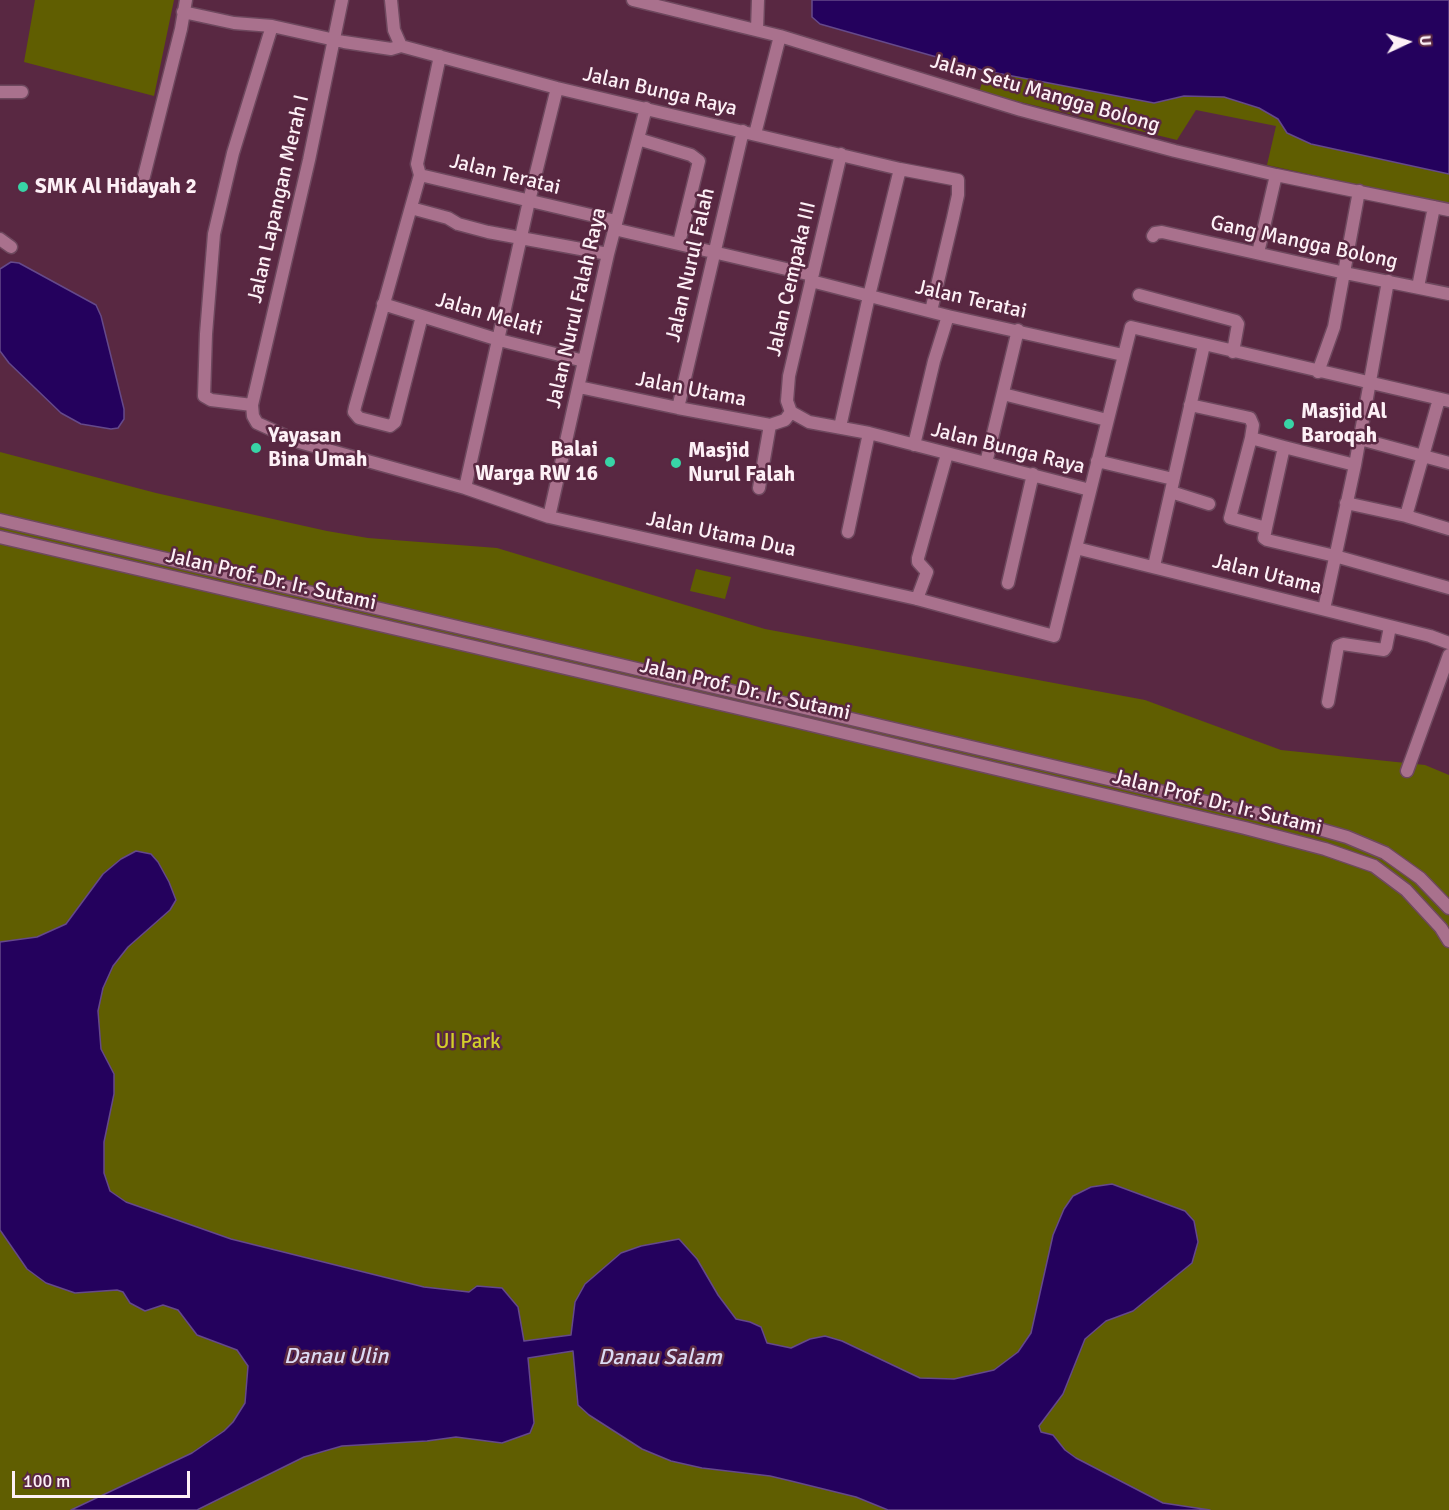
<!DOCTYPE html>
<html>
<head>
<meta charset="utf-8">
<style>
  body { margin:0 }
  #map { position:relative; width:1449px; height:1510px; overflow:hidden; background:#592842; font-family:Signika,sans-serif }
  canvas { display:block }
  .north { position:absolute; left:1377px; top:12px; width:60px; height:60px; -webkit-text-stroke:4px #592842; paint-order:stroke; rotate:86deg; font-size:16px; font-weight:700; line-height:24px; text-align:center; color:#fdf0f6 }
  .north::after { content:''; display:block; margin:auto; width:21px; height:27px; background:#fdf0f6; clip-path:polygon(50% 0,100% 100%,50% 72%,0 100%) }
  .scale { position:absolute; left:12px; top:1471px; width:178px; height:27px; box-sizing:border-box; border:3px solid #fdf0f6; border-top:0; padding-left:8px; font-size:18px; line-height:21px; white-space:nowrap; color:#fdf0f6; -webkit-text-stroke:4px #592842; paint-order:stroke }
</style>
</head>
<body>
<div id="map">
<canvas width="1449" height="1510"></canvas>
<div class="north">U</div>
<div class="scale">100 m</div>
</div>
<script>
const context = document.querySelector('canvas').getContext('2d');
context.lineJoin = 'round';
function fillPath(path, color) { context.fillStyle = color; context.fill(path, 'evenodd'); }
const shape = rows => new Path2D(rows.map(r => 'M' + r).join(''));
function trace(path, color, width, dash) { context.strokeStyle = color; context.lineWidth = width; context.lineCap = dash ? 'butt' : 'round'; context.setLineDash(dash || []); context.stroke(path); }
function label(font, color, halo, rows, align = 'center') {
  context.font = font + ' Signika,sans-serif'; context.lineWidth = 5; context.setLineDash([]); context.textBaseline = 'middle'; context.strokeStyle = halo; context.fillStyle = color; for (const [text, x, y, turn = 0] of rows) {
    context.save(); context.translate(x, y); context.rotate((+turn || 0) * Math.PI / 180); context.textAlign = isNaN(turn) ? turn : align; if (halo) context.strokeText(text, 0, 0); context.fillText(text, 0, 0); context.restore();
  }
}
fillPath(shape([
  [35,0,174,0,154,96,24,62],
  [986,71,1154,103,1184,96,1224,97,1259,108,1278,119,1287,133,1311,144,1449,174,1449,205,1267,165,1276,126,1196,110,1177,140,979,92],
  [0,452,156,493,327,531,368,538,497,548,765,629,1145,700,1281,750,1425,765,1449,775,1449,1510,0,1510],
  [696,569,731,577,725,599,690,591]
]), '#605e01');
const water = shape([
  [812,0,1449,0,1449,174,1311,144,1287,133,1278,119,1259,108,1224,97,1184,96,1154,103,986,71,820,24,812,17,812,0],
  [11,262,19,263,96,305,101,316,124,409,124,419,118,428,111,429,81,424,61,413,9,363,0,351,0,269,11,262],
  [136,851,151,854,158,862,169,882,176,900,170,910,128,947,113,966,103,988,98,1011,101,1049,114,1074,114,1094,104,1142,104,1173,110,1191,126,1202,231,1239,424,1287,469,1292,477,1286,502,1288,518,1307,524,1341,571,1335,575,1302,585,1284,621,1253,641,1246,679,1239,697,1259,718,1295,736,1319,750,1322,761,1327,767,1343,791,1348,810,1339,825,1336,842,1341,920,1378,954,1379,994,1370,1018,1352,1031,1333,1053,1235,1064,1209,1073,1196,1091,1187,1112,1184,1185,1211,1194,1221,1198,1242,1192,1263,1133,1311,1106,1321,1085,1339,1063,1394,1039,1426,1041,1432,1053,1435,1065,1450,1076,1458,1163,1503,1210,1510,888,1510,856,1497,791,1481,770,1476,702,1468,671,1461,642,1449,589,1415,578,1405,573,1351,528,1358,534,1423,530,1433,502,1443,456,1437,427,1441,342,1446,304,1457,197,1510,71,1510,192,1453,224,1431,233,1422,245,1403,248,1366,237,1350,197,1335,178,1310,163,1305,145,1311,130,1303,123,1292,117,1290,75,1293,46,1283,27,1269,0,1230,0,942,37,937,66,924,103,874,121,859,136,851]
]);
fillPath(water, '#24015d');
trace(water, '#65498b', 1.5);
const minor = shape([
  [342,0,309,160,252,405,253,416,257,423,299,442,465,488,549,517,917,599,1054,636,1131,327,1449,401],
  [391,0,394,30,401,46,557,88,900,169,958,180,958,195,953,218,931,311],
  [633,0,780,36,1021,110,1175,151,1276,175,1449,210],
  [183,12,234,23,272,26,344,42,391,49,401,46],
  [757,30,758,0],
  [0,92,22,92],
  [755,134,780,36],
  [638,139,691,155,699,161,679,243],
  [420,175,355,407,354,412,359,418,390,426,395,422,422,316],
  [420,175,616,221],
  [420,175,417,164,440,56],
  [143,180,181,29,186,0],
  [411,208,448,218,458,224,488,232,608,254],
  [614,229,812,275],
  [1153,236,1155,233,1162,232,1345,273,1449,294],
  [0,239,11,247],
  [1258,253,1276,175],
  [811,281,948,316,1123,355],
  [1418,287,1434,207],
  [1139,295,1236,321,1238,324,1233,352],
  [383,304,499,340,584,361],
  [1318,372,1334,327,1359,191],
  [579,387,678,408,770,425,785,420,791,412],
  [1003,394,1107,420],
  [252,405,211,400,204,396,206,334,214,234,233,153,272,26],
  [1190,405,1250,418,1253,425,1251,438],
  [678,408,743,131],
  [791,412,809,422,869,433,1090,490],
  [791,412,787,401,789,376,841,154],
  [840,427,869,296,900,169],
  [1360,439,1449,463],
  [914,445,934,361,948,316],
  [1284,447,1266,528,1230,518,1251,438,1284,447,1355,465],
  [1097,461,1173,479],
  [986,463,1018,330],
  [465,488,529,201,557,88],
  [759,488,770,425],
  [1171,492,1209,504],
  [1346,503,1406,516,1449,529],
  [1406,516,1439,399],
  [549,517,608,254,646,108],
  [0,520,1305,825,1347,837,1385,853,1420,878,1449,908],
  [1266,528,1264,538,1267,540,1335,556,1449,588],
  [848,532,869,433],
  [0,537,794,721,1245,828,1325,849,1374,866,1406,890,1441,928,1449,941],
  [1076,548,1430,636,1449,643],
  [1154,566,1204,345],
  [1008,583,1033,474],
  [917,599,927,572,918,562,918,558,947,454],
  [1324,609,1355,465,1388,281],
  [1328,702,1338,646,1343,644,1384,650,1386,647,1390,627],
  [1407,771,1449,655]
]);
trace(minor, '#6e485e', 15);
trace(minor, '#a9718d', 12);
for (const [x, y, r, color] of [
  [23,187,6,"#38d4a6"],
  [1289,424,6,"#38d4a6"],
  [256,448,6,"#38d4a6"],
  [610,462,6,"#38d4a6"],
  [676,463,6,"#38d4a6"]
]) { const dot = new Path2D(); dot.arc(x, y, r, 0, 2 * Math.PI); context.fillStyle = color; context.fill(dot); trace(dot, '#592842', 2); }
label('21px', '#fdf0f6', '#592842', [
  ["Jalan Bunga Raya",660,92,13],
  ["Jalan Setu Mangga Bolong",1045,94,16],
  ["Jalan Teratai",505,175,14],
  ["Jalan Lapangan Merah I",279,199,-77],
  ["Gang Mangga Bolong",1304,243,12],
  ["Jalan Nurul Falah",691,265,-77],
  ["Jalan Cempaka III",792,279,-77],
  ["Jalan Teratai",971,300,13],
  ["Jalan Nurul Falah Raya",577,308,-77],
  ["Jalan Melati",489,315,16],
  ["Jalan Utama",691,390,11],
  ["Jalan Bunga Raya",1008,449,14],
  ["Jalan Utama Dua",721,535,12],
  ["Jalan Utama",1267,575,14],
  ["Jalan Prof. Dr. Ir. Sutami",271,580,13],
  ["Jalan Prof. Dr. Ir. Sutami",745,690,13],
  ["Jalan Prof. Dr. Ir. Sutami",1217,803,14]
]);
label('bold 21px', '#fdf0f6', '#592842', [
  ["SMK Al Hidayah 2",35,187],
  ["Masjid Al",1301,412],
  ["Baroqah",1301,436],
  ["Yayasan",268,436],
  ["Bina Umah",268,460],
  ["Balai",598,450,"right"],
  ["Warga RW 16",598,474,"right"],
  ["Masjid",688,451],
  ["Nurul Falah",688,475]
], 'left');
label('21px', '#d3cf2a', '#592842', [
  ["UI Park",468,1042]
]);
label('italic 22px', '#dbdaf3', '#592842', [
  ["Danau Ulin",336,1357],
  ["Danau Salam",660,1358]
]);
</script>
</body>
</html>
